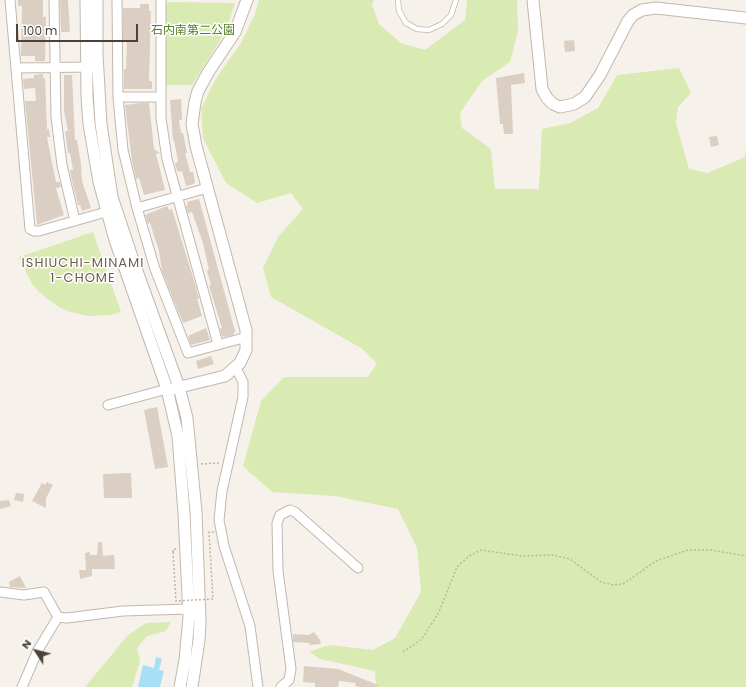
<!DOCTYPE html>
<html>
<head>
<meta charset="utf-8">
<style>
  body { margin:0 }
  #map { position:relative; width:746px; height:687px; overflow:hidden; background:#f6f1eb; font-family:Poppins,sans-serif }
  canvas { display:block }
  .north { position:absolute; left:16px; top:631px; width:40px; height:40px; -webkit-text-stroke:3px #fff; paint-order:stroke; rotate:306deg; font-size:11px; font-weight:700; line-height:16px; text-align:center; color:#4b4138 }
  .north::after { content:''; display:block; margin:auto; width:14px; height:18px; background:#4b4138; clip-path:polygon(50% 0,100% 100%,50% 72%,0 100%) }
  .scale { position:absolute; left:16px; top:24px; width:122px; height:18px; box-sizing:border-box; border:2px solid #4b4138; border-top:0; padding-left:5px; font-size:12px; line-height:14px; white-space:nowrap; color:#4b4138; -webkit-text-stroke:3px #fff; paint-order:stroke }
</style>
</head>
<body>
<div id="map">
<canvas width="746" height="687"></canvas>
<div class="north">N</div>
<div class="scale">100 m</div>
</div>
<script>
const context = document.querySelector('canvas').getContext('2d');
context.lineJoin = 'round';
function fillPath(path, color) { context.fillStyle = color; context.fill(path, 'evenodd'); }
const shape = rows => new Path2D(rows.map(r => 'M' + r).join(''));
function trace(path, color, width, dash) { context.strokeStyle = color; context.lineWidth = width; context.lineCap = dash ? 'butt' : 'round'; context.setLineDash(dash || []); context.stroke(path); }
function label(font, color, halo, rows, align = 'center') {
  context.font = font + ' Poppins,"Noto Sans JP",sans-serif'; context.lineWidth = 3; context.setLineDash([]); context.textBaseline = 'middle'; context.strokeStyle = halo; context.fillStyle = color; for (const [text, x, y, turn = 0] of rows) {
    context.save(); context.translate(x, y); context.rotate((+turn || 0) * Math.PI / 180); context.textAlign = isNaN(turn) ? turn : align; if (halo) context.strokeText(text, 0, 0); context.fillText(text, 0, 0); context.restore();
  }
}
fillPath(shape([
  [259,0,374,0,372,5,379,24,401,43,425,50,465,20,467,0,517,0,518,31,510,62,482,81,460,113,462,128,491,149,495,189,539,189,542,129,570,123,598,108,617,75,679,68,691,93,678,107,676,123,689,169,708,173,745,157,746,148,746,687,376,687,375,671,320,659,309,652,329,645,373,650,395,638,421,592,417,548,398,509,335,496,272,492,243,466,261,401,284,377,368,377,377,363,361,348,271,297,263,268,278,237,303,209,291,193,257,203,226,183,203,138,201,109,215,80,241,43,255,14],
  [169,2,235,3,227,28,219,42,192,85,164,85,164,5],
  [93,232,121,312,110,315,88,316,67,311,57,306,39,292,32,284,19,257],
  [171,622,166,631,147,636,137,648,140,661,132,687,85,687,128,635,146,623]
]), '#d9ebb3');
fillPath(shape([
  [156,657,162,659,159,670,164,671,160,687,138,687,143,665,154,668]
]), '#a7dff4');
fillPath(shape([
  [18,0,43,0,43,17,46,17,45,61,35,61,35,56,21,56,22,6,18,6],
  [60,0,68,0,70,32,61,32],
  [140,4,149,4,149,11,151,11,149,81,152,81,152,89,124,89,124,69,126,69,127,41,123,41,123,8,140,8],
  [574,40,575,51,565,52,564,41],
  [524,73,525,83,511,85,513,134,504,134,503,124,500,124,496,78],
  [43,74,43,78,45,78,47,129,49,129,50,137,47,137,51,158,56,182,60,182,61,187,56,188,64,215,37,225,25,101,36,101,35,88,24,89,23,79,34,78,34,75],
  [64,75,72,75,75,140,77,140,81,164,82,181,91,208,82,211,80,205,78,205,72,181,70,170,73,170,70,153,68,153,65,131,68,131,64,111],
  [181,99,182,120,179,120,181,133,183,133,187,153,185,153,190,172,193,172,195,181,194,184,186,186,182,171,179,172,177,170,175,164,178,161,174,140,173,141,170,100],
  [140,103,149,103,154,149,160,153,156,154,165,190,144,195,139,178,136,179,132,161,125,105],
  [717,136,719,145,711,147,709,137],
  [199,199,235,331,233,335,224,337,222,336,220,329,222,328,209,286,211,285,207,271,209,270,203,243,192,212,188,213,186,206,188,205,187,202],
  [167,206,169,210,172,209,195,284,199,299,197,299,202,316,183,323,162,271,159,251,150,223,148,224,145,215],
  [206,328,210,340,191,345,188,336],
  [211,356,214,364,198,369,196,361],
  [157,407,168,467,155,469,144,410],
  [131,473,132,498,104,498,103,474],
  [47,482,53,485,46,498,46,508,32,501,42,483,45,485],
  [16,493,24,494,23,502,14,500],
  [9,500,11,506,0,509,0,501],
  [98,542,102,542,103,556,114,555,115,569,92,569,92,576,80,579,79,570,86,570,85,553,90,552,90,555,97,555],
  [20,576,26,588,10,587,9,582],
  [314,632,320,640,321,644,309,645,310,643,293,642,293,634,309,635],
  [304,666,338,669,378,685,377,687,359,687,355,686,356,683,339,681,338,687,315,687,315,683,303,682]
]), '#dbcec3');
const service = shape([
  [398,0,399,11,406,23,417,29,429,30,442,24,451,15,456,0]
]);
const minor = shape([
  [10,0,30,229,34,231,39,231,106,212],
  [54,0,56,117,62,165,75,221],
  [117,0,118,97,123,150,137,208,155,269,188,353,247,337],
  [161,0,161,118,167,159,218,344],
  [16,68,92,67],
  [118,97,161,97],
  [137,208,207,188],
  [236,368,243,382,243,397,222,491,219,520,224,546,250,626,258,687],
  [108,405,167,389],
  [0,592,24,595,44,592,58,617,67,618,123,611,189,609],
  [22,687,38,650,58,617],
  [281,687,289,680,291,669,278,571,277,523,280,515,290,510,295,512,358,568]
]);
const tertiary = shape([
  [86,0,87,96,89,124,99,182,115,240,167,389,178,436,184,513,189,617,185,660,180,687],
  [97,0,97,54,101,124,112,197,133,260,179,387,187,418,196,512,200,621,199,640,192,687],
  [533,0,542,89,547,98,553,104,560,107,574,104,585,97,600,75,628,21,633,15,642,10,656,8,746,18],
  [172,389,225,376,240,363,246,350,246,330,196,146,192,124,195,102,198,91,209,71,235,32,247,0]
]);
trace(service, '#c2b8ad', 6);
trace(minor, '#c2b8ad', 11);
trace(tertiary, '#c2b8ad', 13);
trace(shape([
  [201,464,219,463],
  [173,552,173,549,176,549],
  [403,652,422,639,439,612,457,567,469,556,481,550,522,556,552,555,570,559,601,582,613,585,623,584,656,561,688,550,710,550,746,556]
]), '#c5b29e', 1.5, [2, 2]);
trace(service, '#fff', 4.5);
trace(minor, '#fff', 9);
trace(tertiary, '#fff', 11);
trace(shape([
  [173,552,176,601,213,599,209,532,216,532]
]), '#c5b29e', 1.5, [2, 2]);
label('12px', '#558028', '#fff', [
  ["石内南第二公園",193,31]
]);
context.letterSpacing = '1px';
label('13px', '#6e5d4f', '#fff', [
  ["ISHIUCHI-MINAMI",83,264],
  ["1-CHOME",83,279]
]);
context.letterSpacing = '0px';
</script>
</body>
</html>
